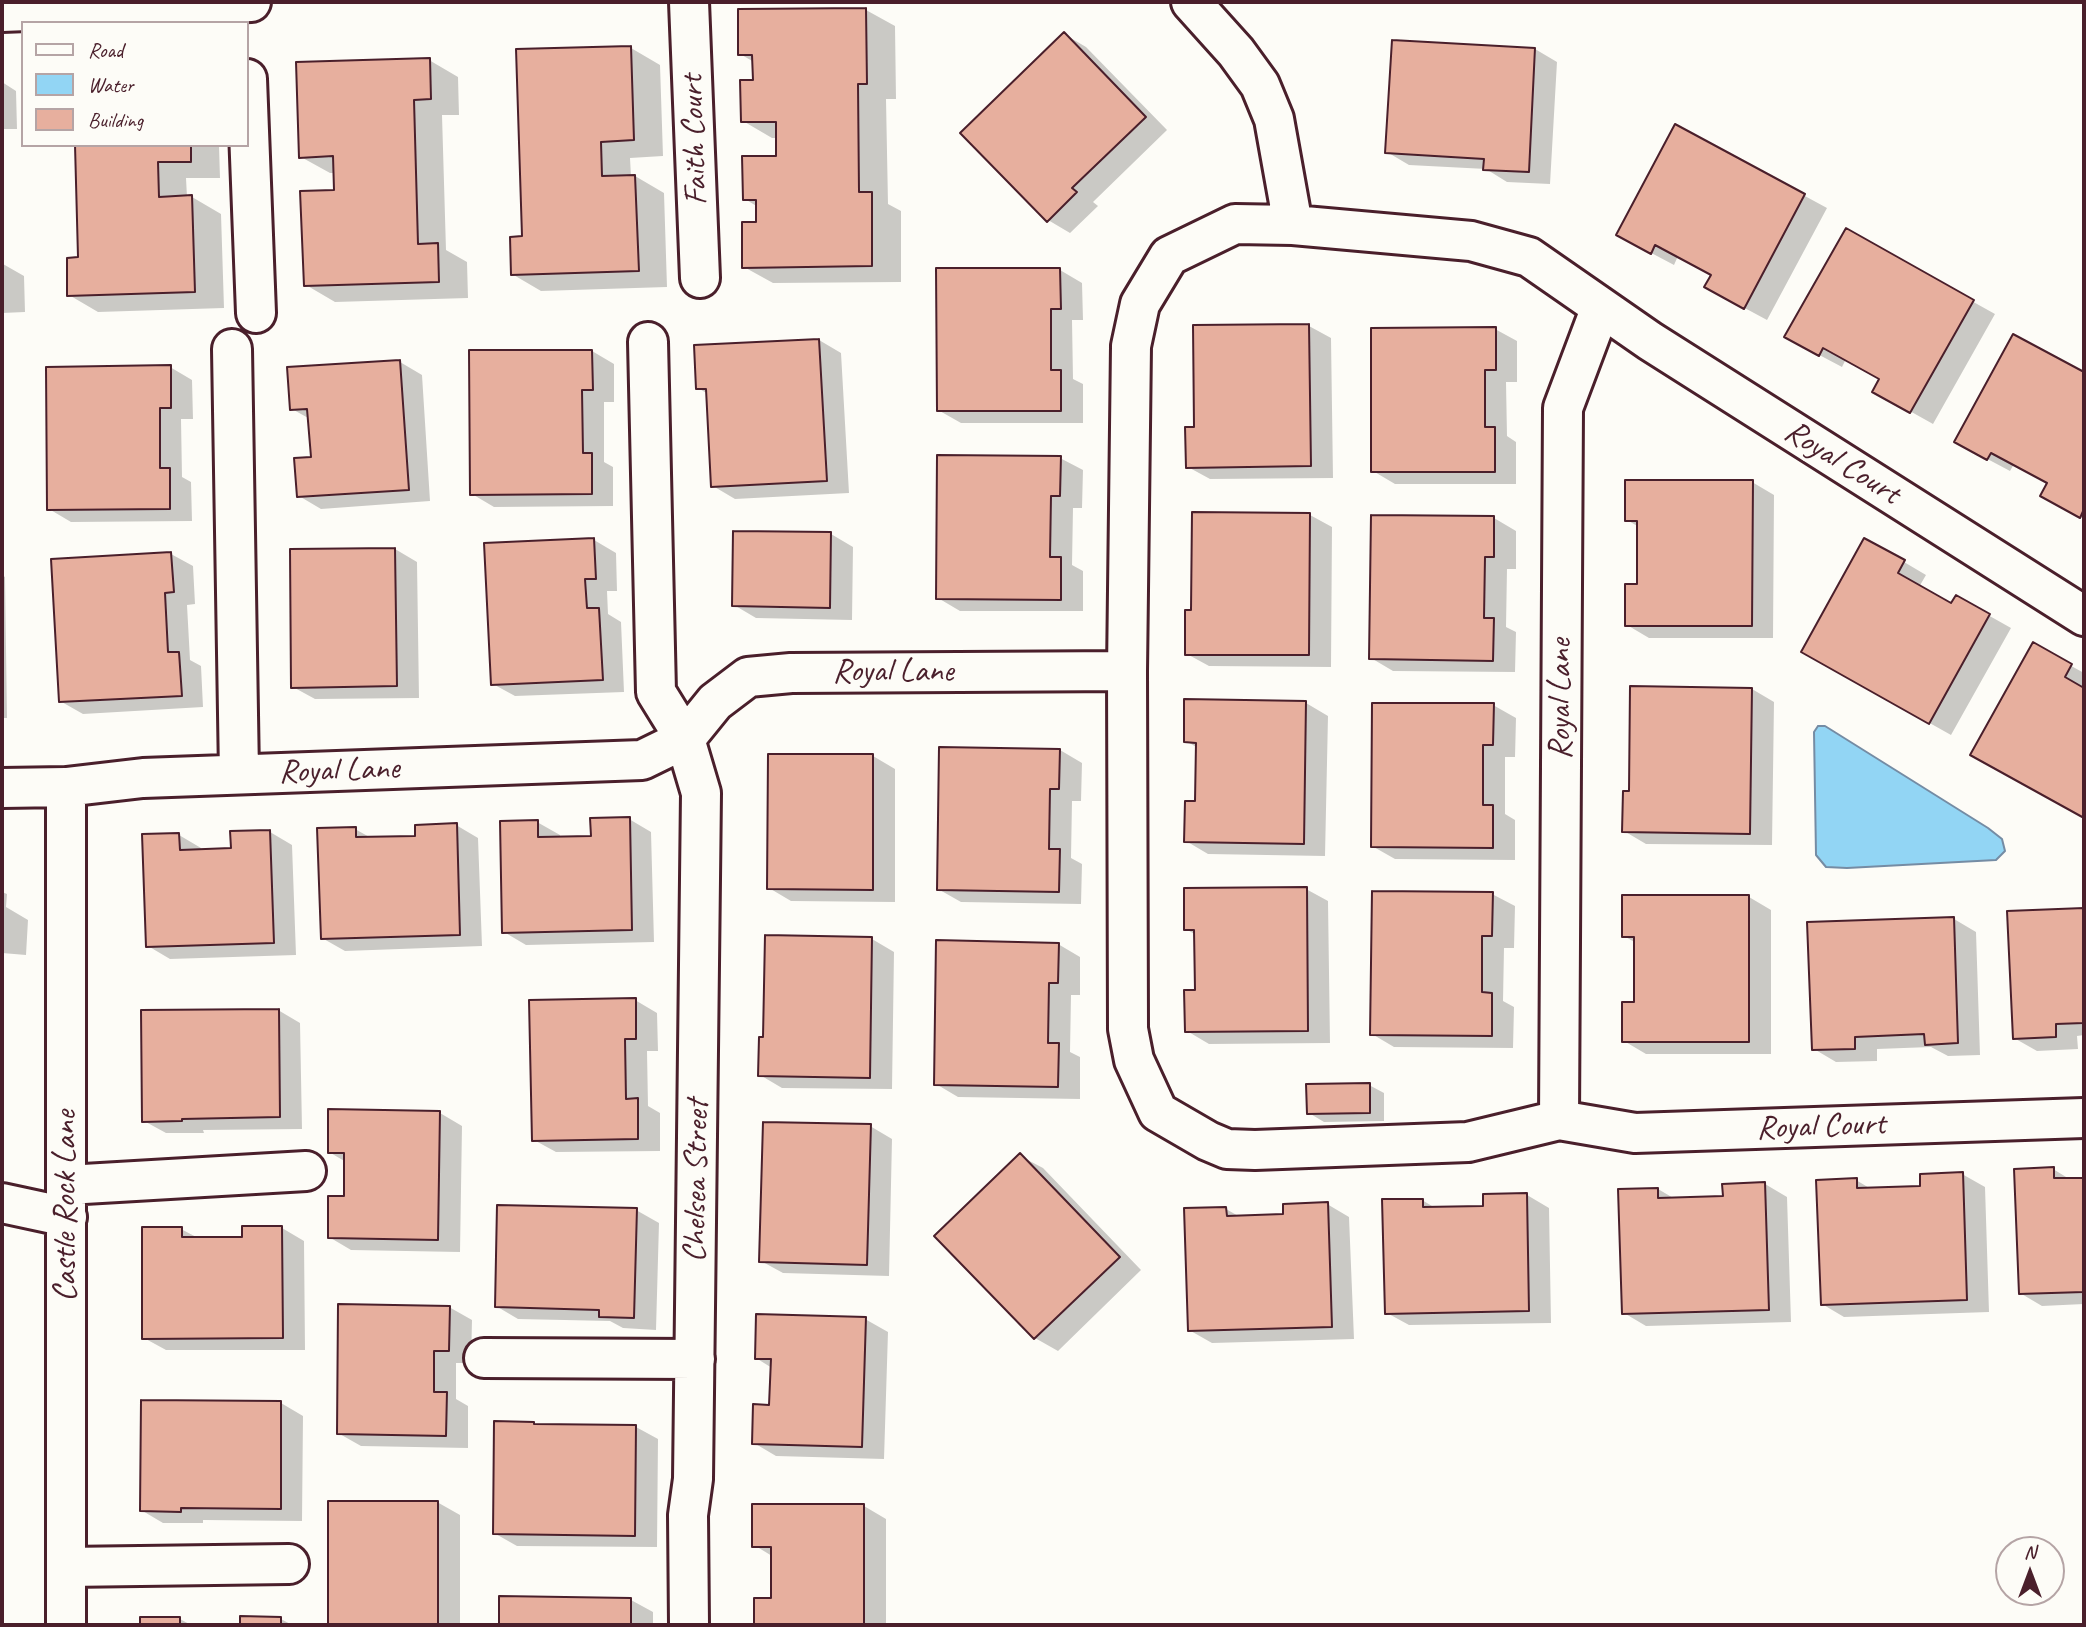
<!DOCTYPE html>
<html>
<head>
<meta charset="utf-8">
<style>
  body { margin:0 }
  #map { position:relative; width:2086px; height:1627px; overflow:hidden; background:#fdfcf7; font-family:Caveat,sans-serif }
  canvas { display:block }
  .frame { position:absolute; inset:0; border:4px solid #4a1f2b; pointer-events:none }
  .legend { position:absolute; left:21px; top:21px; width:228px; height:126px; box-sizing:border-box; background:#fdfcf7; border:2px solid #b5a4a5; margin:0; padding:9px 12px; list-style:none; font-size:21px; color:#4a1f2b }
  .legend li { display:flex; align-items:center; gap:14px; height:35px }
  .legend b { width:35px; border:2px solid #b5a4a5 }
  .north { position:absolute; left:1995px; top:1536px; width:70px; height:70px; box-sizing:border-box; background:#fdfcf7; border:2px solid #b5a4a5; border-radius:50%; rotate:0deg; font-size:19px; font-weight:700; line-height:28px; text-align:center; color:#4a1f2b }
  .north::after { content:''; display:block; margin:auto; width:24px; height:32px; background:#4a1f2b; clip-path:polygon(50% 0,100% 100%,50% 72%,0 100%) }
</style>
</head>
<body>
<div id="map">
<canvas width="2086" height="1627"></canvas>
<div class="frame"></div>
<ul class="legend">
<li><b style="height:9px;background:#fdfcf7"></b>Road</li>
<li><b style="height:19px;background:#92d5f4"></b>Water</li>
<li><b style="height:19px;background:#e7af9e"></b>Building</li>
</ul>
<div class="north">N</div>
</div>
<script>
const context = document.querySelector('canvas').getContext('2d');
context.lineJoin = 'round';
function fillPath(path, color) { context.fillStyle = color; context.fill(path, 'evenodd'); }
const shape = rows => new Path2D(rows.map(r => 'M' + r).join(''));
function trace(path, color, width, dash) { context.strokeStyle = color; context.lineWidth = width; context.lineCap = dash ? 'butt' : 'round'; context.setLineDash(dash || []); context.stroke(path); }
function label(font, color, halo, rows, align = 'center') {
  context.font = font + ' Caveat,sans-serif'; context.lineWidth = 6; context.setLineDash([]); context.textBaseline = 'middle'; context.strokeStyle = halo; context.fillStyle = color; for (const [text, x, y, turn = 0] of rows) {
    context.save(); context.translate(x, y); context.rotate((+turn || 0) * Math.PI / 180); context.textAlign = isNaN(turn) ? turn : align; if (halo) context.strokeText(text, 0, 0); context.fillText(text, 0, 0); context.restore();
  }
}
const water = shape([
  [1818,726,1825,726,1988,828,2002,839,2005,851,1996,860,1847,868,1826,867,1816,855,1814,732,1818,726]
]);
fillPath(water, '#92d5f4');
trace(water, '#758ca4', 2);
fillPath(shape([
  [866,10,895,26,896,99,886,99,888,204,901,211,901,282,773,283,744,267,758,224,758,207,745,199,778,158,778,138,772,138,743,121,755,82,754,62,740,54],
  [1064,34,1086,47,1167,130,1093,202,1098,206,1070,233,1048,220],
  [631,48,660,65,663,156,630,158,631,177,635,176,664,193,667,287,541,291,512,274],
  [1535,49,1557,62,1550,184,1507,182,1486,169,1409,165,1387,152],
  [429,60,458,77,459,115,442,115,446,250,467,262,468,298,335,302,306,285,336,192,336,173,330,173,301,157],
  [2,82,16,91,17,129,2,129],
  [1676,126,1827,208,1767,320,1728,299,1713,275,1678,256,1674,265,1640,247],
  [77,145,219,145,220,178,186,178,187,197,192,197,221,214,224,308,98,312,69,295,80,259],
  [2,204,3,264,24,276,25,312,2,313],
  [1846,231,1995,314,1933,424,1874,391,1881,379,1846,359,1842,367,1808,349],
  [1060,270,1082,283,1083,320,1072,320,1073,379,1083,384,1083,423,961,423,938,410],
  [1309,326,1331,338,1333,478,1210,479,1188,467,1195,428,1194,327],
  [1495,329,1517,341,1517,382,1506,382,1507,436,1516,442,1516,484,1395,484,1373,471],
  [2013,336,2084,374,2084,519,2064,508,2049,483,2014,464,2010,471,1978,454],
  [819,340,841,353,849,493,735,499,713,486,708,394,698,388],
  [592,351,614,364,614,402,604,402,604,462,613,467,613,506,494,507,472,494],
  [400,362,422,375,430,501,321,509,299,496,313,459,310,419,292,409],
  [170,367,192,380,193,419,181,419,182,477,191,482,192,521,71,522,49,509],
  [1060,458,1083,470,1082,508,1073,508,1072,565,1083,571,1083,611,960,611,938,598],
  [1752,482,1774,495,1773,638,1649,638,1627,625,1638,585,1639,527,1627,520],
  [1310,515,1332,527,1331,667,1209,666,1187,654,1193,612],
  [1494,518,1516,531,1516,569,1507,569,1506,627,1516,632,1515,672,1393,671,1371,658],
  [831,534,853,547,852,620,756,618,734,605],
  [594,540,616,553,617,591,607,591,608,614,621,622,624,692,515,696,493,684],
  [395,549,417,562,419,698,315,699,293,687],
  [171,554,193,566,195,604,187,605,190,660,201,666,203,707,83,714,60,701],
  [1904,562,1926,575,1919,587,1952,606,1956,597,2011,628,1951,735,1803,652],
  [2,575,5,577,7,718,2,718],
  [2033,645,2084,673,2084,817,1972,754],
  [1752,689,1774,702,1772,845,1646,844,1624,831,1631,793],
  [1306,703,1328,716,1325,856,1208,854,1186,841,1197,802,1198,748,1186,741],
  [1493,705,1516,718,1515,757,1505,757,1505,814,1515,820,1515,860,1395,859,1372,846],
  [1060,750,1082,763,1081,801,1072,801,1071,858,1082,864,1081,904,961,902,938,889],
  [873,756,895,769,895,902,791,901,769,888],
  [629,819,651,832,654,942,526,945,504,932,537,822,560,835,560,839,593,838],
  [456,825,478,838,482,946,345,951,322,938,355,829,373,839,417,837],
  [270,832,292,845,296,955,170,959,148,946,179,835,201,848,201,851,233,850],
  [1306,889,1328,901,1330,1043,1209,1044,1187,1031,1197,991,1196,935,1186,929],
  [2,892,7,894,6,907,28,920,26,955,2,953,2,960],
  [1492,894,1515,906,1514,948,1504,948,1503,1001,1514,1007,1513,1048,1394,1047,1372,1034],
  [1749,897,1771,910,1771,1054,1646,1054,1624,1041,1636,1004,1636,943,1624,936],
  [2084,910,2084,1035,2077,1036,2078,1049,2037,1051,2014,1038,2009,913],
  [1954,919,1976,932,1980,1055,1948,1056,1931,1047,1877,1049,1877,1061,1836,1062,1814,1049],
  [872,939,894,952,892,1089,782,1088,760,1075,765,1039],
  [1058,944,1080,957,1080,995,1071,995,1070,1052,1080,1057,1080,1099,958,1097,936,1084],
  [635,1000,657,1013,658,1051,647,1051,648,1106,660,1113,660,1151,556,1152,534,1140],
  [278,1010,300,1023,302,1129,203,1130,204,1133,166,1133,144,1121],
  [1369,1085,1384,1093,1384,1121,1324,1122,1309,1113],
  [440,1113,462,1126,460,1252,351,1250,329,1237,346,1198,346,1162,329,1152],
  [870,1126,892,1139,889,1276,783,1273,761,1261],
  [1020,1156,1043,1168,1141,1270,1058,1351,1035,1338,937,1236],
  [2053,1169,2071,1180,2084,1179,2084,1304,2042,1306,2020,1293],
  [1962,1174,1985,1187,1989,1312,1844,1317,1822,1304,1856,1180,1871,1189,1922,1188],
  [1765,1184,1787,1197,1791,1322,1646,1326,1624,1313,1658,1189,1675,1199,1725,1198],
  [1527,1195,1549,1208,1551,1323,1409,1325,1387,1313,1422,1200,1437,1209,1485,1208],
  [1327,1204,1349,1217,1354,1339,1212,1343,1189,1330,1226,1209,1240,1217,1285,1216],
  [636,1210,659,1223,656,1330,623,1328,610,1321,518,1319,496,1306],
  [282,1228,304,1241,305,1350,166,1350,144,1338,181,1229,200,1239,244,1239],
  [449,1307,472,1320,471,1363,456,1363,456,1399,468,1406,468,1448,361,1446,338,1433],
  [865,1319,888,1332,884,1459,776,1456,754,1443,771,1407,772,1368,756,1358],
  [281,1403,303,1416,302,1521,203,1520,203,1523,163,1523,141,1510],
  [2,1404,3,1404,4,1495,2,1495],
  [534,1424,538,1426,636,1427,658,1439,657,1547,517,1546,494,1533],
  [330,1502,437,1502,460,1515,460,1625,330,1625],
  [864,1506,886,1519,886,1625,756,1625,756,1600,772,1600,772,1556,754,1545],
  [501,1598,631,1600,653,1612,653,1625,501,1625],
  [242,1618,281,1619,292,1625,242,1625],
  [142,1619,180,1619,191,1625,142,1625]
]), '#0003');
const building = shape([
  [866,8,867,84,858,84,859,192,872,192,872,266,742,268,742,222,756,222,756,200,743,200,742,156,776,156,776,122,741,122,740,80,753,80,752,55,738,55,738,9,866,8],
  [1064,32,1146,117,1072,188,1077,192,1047,222,960,133,1064,32],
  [1392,40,1535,48,1529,172,1483,170,1484,159,1385,153,1392,40],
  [631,46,634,140,601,142,602,176,635,175,639,271,511,275,510,237,522,236,516,49,631,46],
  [430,58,431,99,414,100,418,244,438,243,439,282,304,286,300,191,334,190,333,156,299,158,296,62,430,58],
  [1675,124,1805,194,1744,309,1704,287,1711,275,1655,245,1651,254,1616,235,1675,124],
  [75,145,191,145,191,162,158,162,159,197,192,195,195,292,67,296,67,258,78,257,75,145],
  [1846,228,1974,300,1910,413,1872,392,1879,379,1823,348,1819,356,1784,337,1846,228],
  [936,268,1060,268,1061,309,1051,309,1051,370,1061,370,1061,411,937,411,936,268],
  [1309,324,1311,466,1186,468,1185,427,1194,427,1193,325,1309,324],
  [1496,327,1496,370,1485,370,1485,427,1495,427,1495,472,1371,472,1371,328,1496,327],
  [2013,334,2084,372,2084,509,2080,518,2040,496,2047,483,1991,453,1987,460,1954,442,2013,334],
  [819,339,827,481,711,487,706,389,696,389,694,345,819,339],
  [469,350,592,350,593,390,582,390,583,453,592,453,592,494,470,495,469,350],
  [400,360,409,490,297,497,294,458,311,457,307,409,290,410,287,367,400,360],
  [171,365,171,408,160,408,160,468,170,468,170,509,47,510,46,367,171,365],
  [937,455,1061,456,1060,496,1051,496,1050,557,1061,557,1061,600,936,599,937,455],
  [1625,480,1753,480,1752,626,1625,626,1625,584,1637,584,1637,521,1625,521,1625,480],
  [1192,512,1310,513,1309,655,1185,655,1185,610,1191,610,1192,512],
  [1371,515,1494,516,1494,557,1485,557,1484,618,1494,618,1493,661,1369,659,1371,515],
  [733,531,831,532,830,608,732,606,733,531],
  [594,538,596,579,585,579,587,608,599,608,603,680,491,685,484,543,594,538],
  [1864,538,1905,560,1898,573,1951,603,1956,595,1990,614,1929,724,1801,652,1864,538],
  [395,548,397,686,291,688,290,549,395,548],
  [171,552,174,592,165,593,168,652,179,652,182,696,59,702,51,559,171,552],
  [2033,642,2072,664,2065,677,2084,688,2084,818,1970,755,2033,642],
  [1630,686,1752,688,1750,834,1622,832,1623,791,1629,791,1630,686],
  [1184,699,1306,701,1304,844,1184,842,1185,801,1195,801,1196,743,1184,742,1184,699],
  [1372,703,1494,703,1493,745,1483,745,1483,805,1493,805,1493,848,1371,847,1372,703],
  [939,747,1060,749,1059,789,1050,789,1049,849,1060,849,1059,892,937,890,939,747],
  [768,754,873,754,873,890,767,889,768,754],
  [630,817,632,930,502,933,500,821,538,820,538,837,591,836,590,818,630,817],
  [457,823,460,935,321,939,317,828,356,827,356,837,415,836,415,825,457,823],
  [270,830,274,943,146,947,142,834,179,833,180,850,231,848,230,831,270,830],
  [1307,887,1308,1031,1185,1032,1184,990,1195,990,1194,930,1184,930,1184,888,1307,887],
  [1372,891,1493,892,1492,936,1482,936,1482,992,1492,993,1492,1036,1370,1035,1372,891],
  [1622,895,1749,895,1749,1042,1622,1042,1622,1002,1634,1002,1634,937,1622,937,1622,895],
  [2084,908,2084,1023,2056,1024,2056,1037,2013,1039,2007,911,2084,908],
  [1954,917,1958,1043,1925,1045,1924,1034,1855,1037,1855,1049,1812,1050,1807,922,1954,917],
  [765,935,872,937,870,1078,758,1076,759,1037,763,1037,765,935],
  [936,940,1059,943,1058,983,1049,983,1048,1043,1059,1043,1058,1087,934,1085,936,940],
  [636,998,636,1039,625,1039,626,1099,638,1098,638,1139,532,1141,529,1000,636,998],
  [279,1009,280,1117,182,1119,182,1121,142,1122,141,1010,279,1009],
  [1370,1083,1370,1113,1307,1114,1306,1084,1370,1083],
  [328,1109,440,1111,438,1240,328,1238,328,1196,344,1196,344,1153,328,1153,328,1109],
  [763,1122,871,1124,867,1265,759,1262,763,1122],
  [1020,1153,1120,1257,1034,1339,934,1236,1020,1153],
  [2054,1167,2054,1178,2084,1178,2084,1292,2019,1294,2014,1169,2054,1167],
  [1963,1172,1967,1300,1821,1305,1816,1180,1857,1178,1857,1188,1920,1186,1920,1174,1963,1172],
  [1765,1182,1769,1310,1622,1314,1618,1189,1658,1188,1658,1198,1723,1196,1722,1184,1765,1182],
  [1527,1193,1529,1311,1385,1314,1382,1199,1423,1199,1423,1207,1483,1206,1483,1194,1527,1193],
  [1328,1202,1332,1327,1188,1331,1184,1208,1226,1207,1227,1216,1283,1214,1283,1204,1328,1202],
  [497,1205,637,1208,634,1318,599,1317,599,1310,495,1307,497,1205],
  [242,1226,282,1226,283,1338,142,1339,142,1227,182,1227,182,1237,242,1237,242,1226],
  [338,1304,450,1306,449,1351,434,1351,434,1392,447,1392,446,1436,337,1434,338,1304],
  [756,1314,866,1317,862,1447,752,1444,753,1404,769,1405,771,1359,755,1359,756,1314],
  [141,1400,281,1401,281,1509,181,1508,181,1512,140,1511,141,1400],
  [494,1421,534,1422,534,1424,636,1425,635,1536,493,1534,494,1421],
  [328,1501,438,1501,438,1625,328,1625,328,1501],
  [752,1504,864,1504,864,1625,754,1625,754,1598,771,1598,771,1547,752,1547,752,1504],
  [499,1596,631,1598,631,1625,499,1625,499,1596],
  [240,1616,281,1617,281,1625,240,1625,240,1616],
  [140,1617,180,1617,180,1625,140,1625,140,1617]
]);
fillPath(building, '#e7af9e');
trace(building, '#4a1f2b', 2);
const minor = shape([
  [689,2,700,278],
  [1191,2,1236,52,1260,85,1274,119,1293,225],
  [2,12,251,2],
  [247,79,256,313],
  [648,342,656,692,685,739,701,793,693,1479,688,1515,689,1625],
  [232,349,239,774],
  [2084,616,1650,341,1529,257,1471,241,1293,225,1235,224,1169,256,1140,304,1131,346,1127,671,1128,1029,1134,1060,1158,1112,1208,1141,1227,1149,1255,1150,1468,1142,1559,1120,1635,1133,2084,1118],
  [66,787,66,1625],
  [2,788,66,787,143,778,642,760,685,739,715,702,748,677,791,673,1127,671],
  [1559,1120,1563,408,1601,307],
  [67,1185,306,1171],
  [2,1203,67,1217],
  [484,1358,695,1359],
  [66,1567,289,1564]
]);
trace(minor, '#4a1f2b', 44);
trace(minor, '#fdfcf7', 38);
label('33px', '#4a1f2b', '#fdfcf7', [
  ["Faith Court",695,140,-92],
  ["Royal Court",1842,463,32],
  ["Royal Lane",893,672],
  ["Royal Lane",1561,699,-90],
  ["Royal Lane",339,771,-2],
  ["Royal Court",1821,1127,-2],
  ["Chelsea Street",697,1181,-89],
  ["Castle Rock Lane",66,1206,-90]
]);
</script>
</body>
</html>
